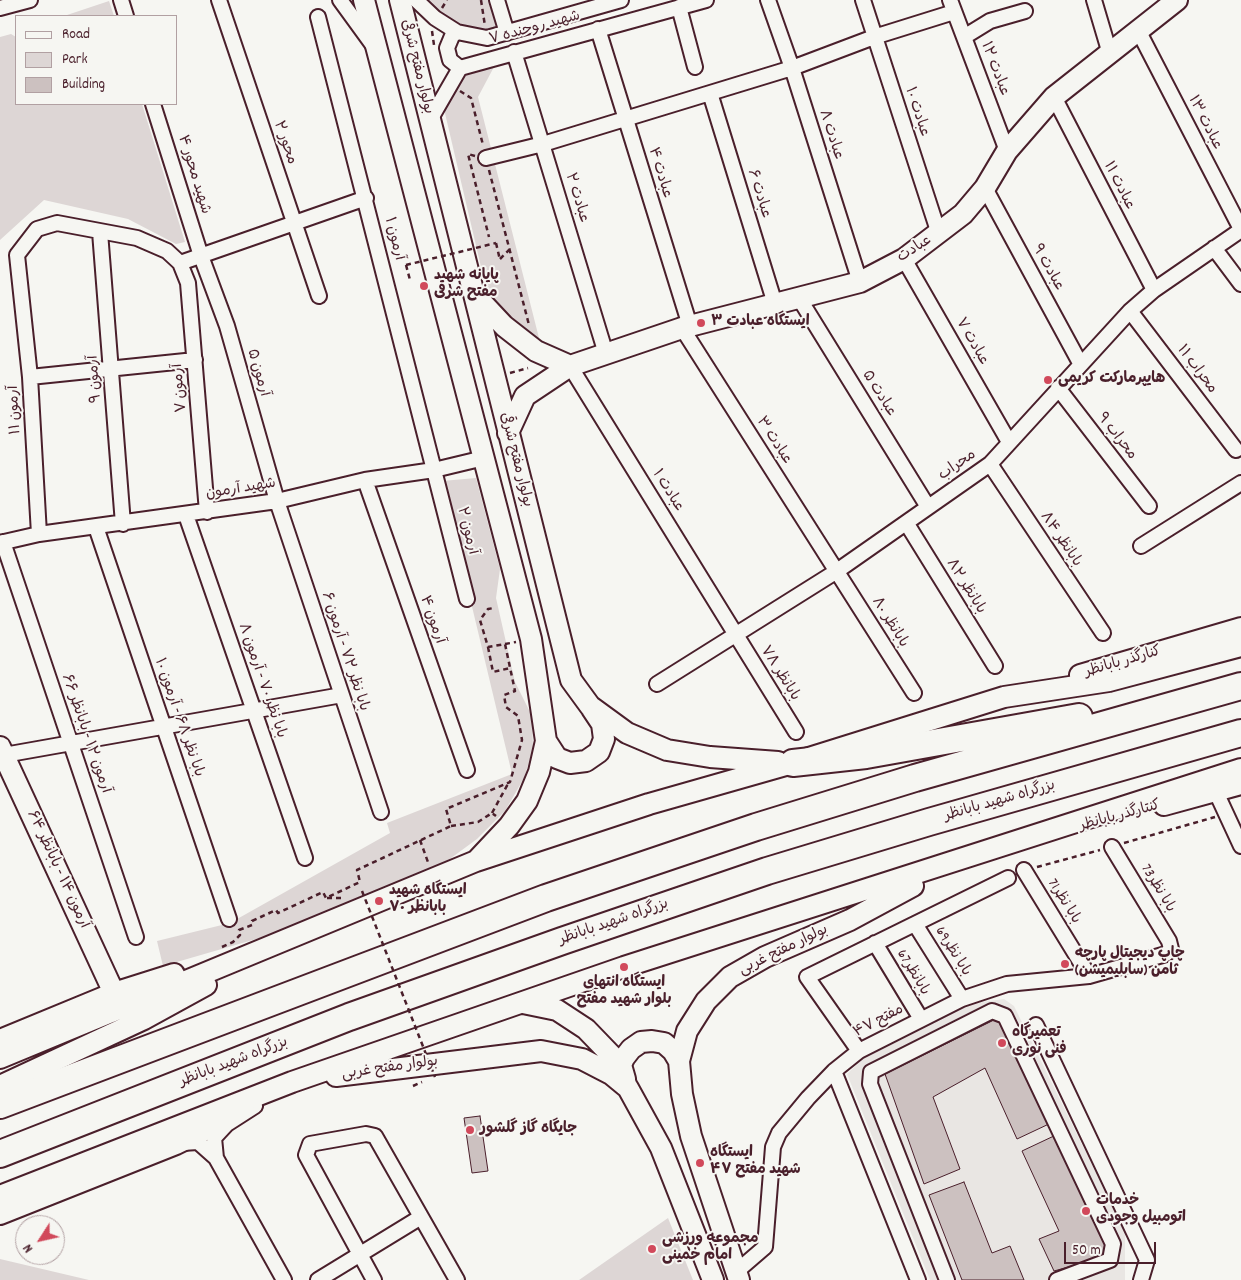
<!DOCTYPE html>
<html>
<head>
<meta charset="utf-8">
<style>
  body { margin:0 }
  #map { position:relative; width:1241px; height:1280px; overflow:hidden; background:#f6f6f2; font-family:Dekko,sans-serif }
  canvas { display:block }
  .legend { position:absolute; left:15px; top:15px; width:162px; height:90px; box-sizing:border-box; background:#f6f6f2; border:1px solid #b1a0a2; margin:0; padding:6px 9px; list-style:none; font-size:15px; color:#4a1f2b }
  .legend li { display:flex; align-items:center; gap:10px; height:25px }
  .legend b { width:25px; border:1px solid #b1a0a2 }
  .north { position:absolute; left:15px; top:1215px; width:50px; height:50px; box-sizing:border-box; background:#f6f6f2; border:1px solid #b1a0a2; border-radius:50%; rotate:235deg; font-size:14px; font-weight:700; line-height:20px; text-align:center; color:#4a1f2b }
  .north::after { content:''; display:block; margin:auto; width:18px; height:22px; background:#d1495b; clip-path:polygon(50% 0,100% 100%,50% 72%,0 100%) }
  .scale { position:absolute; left:1064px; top:1242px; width:92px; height:22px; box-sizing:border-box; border:2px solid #4a1f2b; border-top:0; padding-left:6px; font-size:15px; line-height:18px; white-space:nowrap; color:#4a1f2b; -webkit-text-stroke:4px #f6f6f2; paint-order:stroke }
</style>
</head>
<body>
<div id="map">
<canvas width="1241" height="1280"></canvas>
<ul class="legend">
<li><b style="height:6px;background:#f6f6f2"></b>Road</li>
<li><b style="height:14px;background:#ddd6d5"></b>Park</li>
<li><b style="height:14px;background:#ccc1c0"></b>Building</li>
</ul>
<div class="north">N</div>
<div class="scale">50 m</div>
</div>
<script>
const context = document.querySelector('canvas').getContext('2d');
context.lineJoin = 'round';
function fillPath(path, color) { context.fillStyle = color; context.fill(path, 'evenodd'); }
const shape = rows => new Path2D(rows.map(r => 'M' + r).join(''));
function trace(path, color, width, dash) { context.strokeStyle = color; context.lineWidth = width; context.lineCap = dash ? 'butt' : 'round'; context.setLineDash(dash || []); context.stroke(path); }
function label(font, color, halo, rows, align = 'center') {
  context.font = font + ' Dekko,"Playpen Sans Arabic",sans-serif'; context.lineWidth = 4; context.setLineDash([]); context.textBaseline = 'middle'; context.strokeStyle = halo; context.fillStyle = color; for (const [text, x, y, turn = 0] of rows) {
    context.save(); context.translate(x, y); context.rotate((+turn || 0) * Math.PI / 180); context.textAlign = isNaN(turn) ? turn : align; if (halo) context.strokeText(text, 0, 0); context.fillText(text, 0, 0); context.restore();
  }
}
fillPath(shape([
  [1004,999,1014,1006,1125,1232,1125,1280,930,1280,847,1074,866,1056,967,1004]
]), '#e9e6e3');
fillPath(shape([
  [428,0,491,0,500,28,481,30,459,26,438,13],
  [109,1,114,16,64,16],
  [11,34,16,37,16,104,142,104,185,242,176,244,128,219,44,200,0,240,0,37],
  [495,65,478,97,540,342,510,323,485,284,444,109,452,88,467,73],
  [476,478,500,569,496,598,515,682,532,716,533,749,524,778,505,811,477,839,447,861,294,928,163,966,157,941,230,923,390,833,387,823,512,774,442,481],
  [668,1218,693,1280,579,1280],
  [0,1259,89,1280,0,1280]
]), '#ddd6d5');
const building = shape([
  [1002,1016,1051,1123,1017,1139,985,1068,933,1097,960,1169,924,1184,885,1074,1002,1016],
  [480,1116,488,1171,472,1173,464,1118,480,1116],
  [1056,1135,1108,1251,1097,1259,1054,1271,1039,1239,1059,1231,1022,1151,1056,1135],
  [964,1182,992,1253,1010,1246,1024,1280,962,1280,929,1195,964,1182]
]);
fillPath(building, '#ccc1c0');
trace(building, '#4a1f2b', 1);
const street = shape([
  [121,0,126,16],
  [219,0,319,296],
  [340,0,372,44],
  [416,0,435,18,457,32,487,38,621,0],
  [497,0,507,33],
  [768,0,792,68,860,282],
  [863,0,939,234],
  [950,0,1007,151],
  [1094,0,1110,54],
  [679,7,695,67],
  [0,8,30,0],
  [318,17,467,599],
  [598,29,690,326],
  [457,32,452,36,447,48,450,60,460,68],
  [1139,32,1241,229],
  [964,37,990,21,1025,11],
  [514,52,606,354],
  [710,93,775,304],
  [1054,97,1154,290],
  [153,104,201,256,227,326,277,501,381,812],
  [430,120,460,68,706,0],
  [486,158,543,144,792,68,874,37,954,12],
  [985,188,1080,363],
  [100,232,123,524],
  [1214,248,1241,284],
  [904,259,1009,442],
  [180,263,366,198],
  [799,298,928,507],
  [1130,311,1236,450],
  [682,328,914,693],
  [570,366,796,732],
  [30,377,195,360],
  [1058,388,1149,506],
  [990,464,1103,633],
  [365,480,467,770],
  [186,515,305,858],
  [907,524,995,666],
  [96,527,229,919],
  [39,534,30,377,17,255,37,229,57,223,137,238,167,251,180,263,188,283,207,512],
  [3,542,136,937],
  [0,543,39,534,277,501,365,480,434,470,484,458],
  [1141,546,1241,483],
  [657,684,837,571,990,464,1130,311,1154,290,1241,230],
  [4,755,342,695],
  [1216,792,1241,846],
  [1024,870,1089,976],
  [915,924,962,999],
  [875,943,921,1019],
  [1036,1025,1147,1260,1141,1280],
  [859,1051,807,977,1008,878],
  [834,1071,918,1280],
  [182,1143,198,1142,216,1158,284,1280],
  [216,1158,214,1138,227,1124,255,1106],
  [736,1272,765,1247,773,1147,779,1133,808,1098,834,1071,859,1051,962,999,1007,984,1089,976,1166,954,1171,949,1169,941,1112,847],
  [318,1280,421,1217],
  [374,1280,306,1155,310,1144,366,1134,375,1136,457,1280],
  [947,1280,870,1084,871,1072,992,1011,1005,1016,1113,1244,1110,1260,1057,1280]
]);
const secondary = shape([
  [364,0,531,639,546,741,539,772,527,801,509,826,478,859],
  [400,0,571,680,590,706,627,733,667,750,710,757,778,762],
  [475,295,504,326,536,351,570,366],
  [508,433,525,396,570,366,682,328,860,282,904,259,963,214,985,188,1007,151,1054,97,1177,0],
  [1080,675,1241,628],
  [546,741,557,758,570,763,586,761,599,752,604,739,602,724,592,709],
  [0,747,114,993],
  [1164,805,1241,784],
  [523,1003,557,1010,586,1029,613,1057,626,1084],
  [0,1040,114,993,174,974],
  [0,1058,476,861,649,804,793,763,1004,697,1109,681,1241,646],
  [336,1076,541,1051,582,1059,611,1074,628,1088,661,1148,713,1280],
  [625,1079,621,1065,624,1058,631,1049,641,1042,652,1041,664,1043,673,1051,679,1061],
  [0,1086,144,1019,206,985],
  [0,1196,292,1082,624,967,1241,769],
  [0,1214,176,1144,221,1122],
  [739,1280,691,1136,682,1094,679,1061,687,1031,706,1001,730,977,765,957,850,920,913,886]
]);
const highway = shape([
  [793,763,866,755,1079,717],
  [0,1105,546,898,756,827,915,778,1241,686],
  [0,1154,349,1017,562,941,767,871,929,822,1241,733]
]);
trace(street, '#4a1f2b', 18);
trace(secondary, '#4a1f2b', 24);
trace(highway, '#4a1f2b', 30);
trace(shape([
  [481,0,485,26],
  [442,8,447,0],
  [432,31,434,45],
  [460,91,471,98,483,145],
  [475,156,468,154,489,237],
  [489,170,529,325],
  [496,243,500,260],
  [500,259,509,250],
  [406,265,410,280],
  [510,373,528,368],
  [505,644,516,642],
  [488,647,493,672,510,668],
  [492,813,509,782],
  [451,826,478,822,492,813,496,816],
  [420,840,429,865],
  [1124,843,1215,817],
  [1037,867,1100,850],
  [327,898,344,898],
  [222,947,233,942,240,935,239,930,252,925,252,921,276,910,278,913,323,892,326,898,360,882,357,870,451,826,446,809,510,782,522,740,518,716,506,707,504,695,515,691,505,644,488,647,480,620,488,609,494,608],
  [413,1086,422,1082]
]), '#4a1f2b', 2.5, [5, 4]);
trace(street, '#f6f6f2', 14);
trace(secondary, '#f6f6f2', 20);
trace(highway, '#f6f6f2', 26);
trace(shape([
  [406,265,496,243],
  [362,891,435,1077]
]), '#4a1f2b', 2.5, [5, 4]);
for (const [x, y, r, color] of [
  [424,286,5,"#d1495b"],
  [701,323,5,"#d1495b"],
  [1048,380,5,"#d1495b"],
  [379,901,5,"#d1495b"],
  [1065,964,5,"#d1495b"],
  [624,967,5,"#d1495b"],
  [1002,1043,5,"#d1495b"],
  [470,1130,5,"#d1495b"],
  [700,1163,5,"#d1495b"],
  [1086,1211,5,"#d1495b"],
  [652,1249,5,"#d1495b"]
]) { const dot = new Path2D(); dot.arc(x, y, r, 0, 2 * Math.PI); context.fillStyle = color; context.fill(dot); trace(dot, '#f6f6f2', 2); }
label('15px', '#4a1f2b', '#f6f6f2', [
  ["شهید روحنده ۷",535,29,-15],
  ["بولوار مفتح شرقی",416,67,76],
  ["عبادت ۱۲",994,69,69],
  ["عبادت ۱۰",916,112,72],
  ["عبادت ۱۳",1204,123,63],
  ["عبادت ۸",830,135,72],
  ["محور ۲",284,143,71],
  ["عبادت ۴",659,173,73],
  ["شهید محور ۴",193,175,73],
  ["عبادت ۱۱",1118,186,63],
  ["عبادت ۶",758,194,73],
  ["عبادت ۲",576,198,73],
  ["آرمون ۱",393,239,76],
  ["عبادت",915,250,-33],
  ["عبادت ۹",1047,268,61],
  ["عبادت ۷",971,342,60],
  ["محراب ۱۱",1196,370,53],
  ["آرمون ۵",257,373,74],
  ["آرمون ۹",96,379,-94],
  ["آرمون ۷",181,388,-95],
  ["عبادت ۵",878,394,58],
  ["آرمون ۱۱",16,410,-93],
  ["محراب ۹",1116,437,52],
  ["عبادت ۳",773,441,57],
  ["بولوار مفتح شرقی",515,460,76],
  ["محراب",958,466,-35],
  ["شهید آرمون",241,490,-9],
  ["عبادت ۱",667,491,58],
  ["آرمون ۲",466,531,76],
  ["بابانظر ۸۴",1060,540,56],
  ["بابانظر ۸۲",965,587,58],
  ["آرمون ۴",431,620,71],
  ["بابانظر ۸۰",889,623,58],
  ["بابا نظر ۷۲ - آرمون ۶",344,652,72],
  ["کنارگذر بابانظر",1123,663,-16],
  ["بابانظر ۷۸",779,674,58],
  ["بابا نظر ۷۰ - آرمون ۸",261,681,71],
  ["بابا نظر ۶۸ - آرمون ۱۰",178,718,71],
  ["آرمون ۱۲ - بابانظر ۶۶",85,734,71],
  ["بزرگراه شهید بابانظر",1000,802,-16],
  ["کنتارگذر بابانظر",1120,817,-15],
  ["آرمون ۱۴ - بابانظر ۶۴",57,870,65],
  ["بابا نظر73",1157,889,59],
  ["بابا نظر71",1063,902,58],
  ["بزرگراه شهید بابانظر",614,923,-19],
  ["بولوار مفتح غربی",784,951,-26],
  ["بابا نظر69",952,952,58],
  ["بابانظر67",912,973,59],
  ["مفتح ۴۷",879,1022,-28],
  ["بزرگراه شهید بابانظر",234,1063,-21],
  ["بولوار مفتح غربی",390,1069,-8]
]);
label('bold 15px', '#4a1f2b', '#f6f6f2', [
  ["پایانه شهید",434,277],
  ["مفتح شرقی",434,294],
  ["ایستگاه عبادت ۳",711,323],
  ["هایپرمارکت کریمی",1058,380],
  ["ایستگاه شهید",389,892],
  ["بابانظر ۷۰",389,909],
  ["چاپ دیجیتال پارچه",1075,955],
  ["ثامن (سابلیمیشن)",1075,972],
  ["ایستگاه انتهای",624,984,"center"],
  ["بلوار شهید مفتح",624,1001,"center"],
  ["تعمیرگاه",1012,1034],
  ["فنی نوری",1012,1051],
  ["جایگاه گاز گلشور",480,1130],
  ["ایستگاه",710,1154],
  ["شهید مفتح ۴۷",710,1171],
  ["خدمات",1096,1202],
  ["اتومبیل وجودی",1096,1219],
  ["مجموعه ورزشی",662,1240],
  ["امام خمینی",662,1257]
], 'left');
</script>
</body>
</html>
